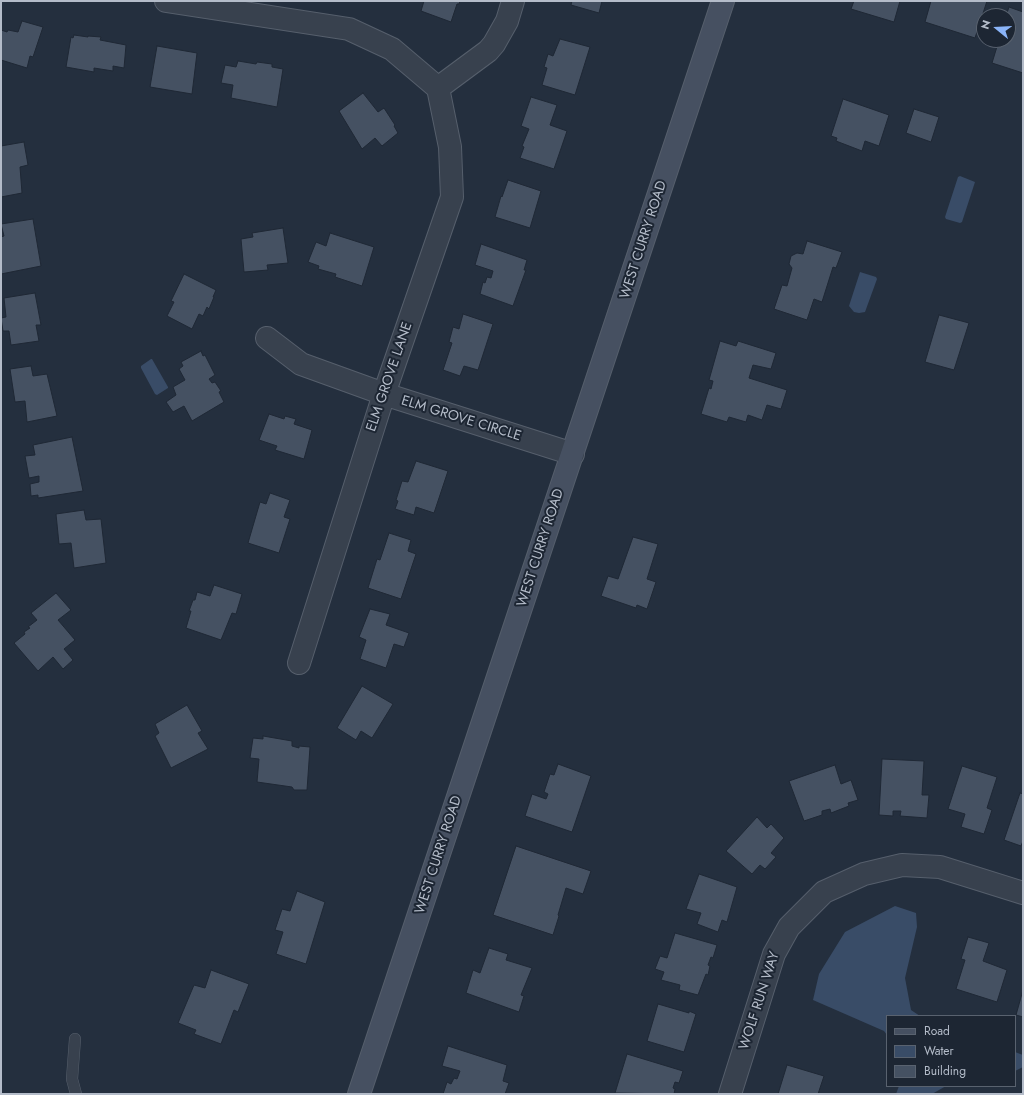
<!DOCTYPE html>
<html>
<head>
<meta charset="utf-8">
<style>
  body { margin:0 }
  #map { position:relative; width:1024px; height:1095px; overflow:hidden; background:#242f3e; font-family:Jost,sans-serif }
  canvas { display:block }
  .frame { position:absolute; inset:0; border:2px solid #b4bcc9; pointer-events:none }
  .legend { position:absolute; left:886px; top:1015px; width:130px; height:72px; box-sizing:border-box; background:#1d2633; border:1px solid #59626f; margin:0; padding:5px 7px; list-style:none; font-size:12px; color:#b4bcc9 }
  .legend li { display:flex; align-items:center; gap:8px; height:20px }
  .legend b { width:20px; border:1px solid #59626f }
  .north { position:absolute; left:976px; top:8px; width:40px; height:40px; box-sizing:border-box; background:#1d2633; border:1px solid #59626f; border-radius:50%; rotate:288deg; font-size:11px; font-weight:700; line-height:16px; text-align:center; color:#b4bcc9 }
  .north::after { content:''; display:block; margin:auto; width:14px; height:18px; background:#8ab4f8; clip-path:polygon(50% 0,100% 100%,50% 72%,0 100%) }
</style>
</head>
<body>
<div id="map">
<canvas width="1024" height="1095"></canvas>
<div class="frame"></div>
<ul class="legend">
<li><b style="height:5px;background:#465061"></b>Road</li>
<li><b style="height:11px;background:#394c67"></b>Water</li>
<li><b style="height:11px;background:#455162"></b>Building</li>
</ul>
<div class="north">N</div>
</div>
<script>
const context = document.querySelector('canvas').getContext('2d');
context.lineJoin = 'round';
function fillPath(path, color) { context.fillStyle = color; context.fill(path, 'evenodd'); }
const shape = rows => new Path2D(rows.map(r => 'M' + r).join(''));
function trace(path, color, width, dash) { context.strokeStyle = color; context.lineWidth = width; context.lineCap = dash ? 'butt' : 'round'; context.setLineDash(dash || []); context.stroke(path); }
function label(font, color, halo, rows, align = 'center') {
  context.font = font + ' Jost,sans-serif'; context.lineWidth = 4; context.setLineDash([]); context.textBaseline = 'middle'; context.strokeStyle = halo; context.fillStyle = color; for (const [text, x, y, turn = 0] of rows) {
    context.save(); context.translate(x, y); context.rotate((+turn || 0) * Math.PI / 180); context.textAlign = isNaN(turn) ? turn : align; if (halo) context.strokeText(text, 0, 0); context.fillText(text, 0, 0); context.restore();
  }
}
fillPath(shape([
  [960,176,975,182,962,222,960,223,946,219,945,217,958,177],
  [860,272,876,277,877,279,865,312,859,313,854,312,849,306],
  [151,359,152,359,168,387,168,388,157,395,155,394,141,368,141,366],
  [895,906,916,913,917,927,905,978,911,1010,920,1016,887,1016,887,1035,884,1031,813,1000,819,974,845,932],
  [1015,1052,1023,1055,1023,1067,1015,1071],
  [899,1086,946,1086,932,1094,896,1094]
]), '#394c67');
const building = shape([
  [424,1,460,1,459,4,457,4,451,22,421,11,424,1],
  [572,1,602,1,599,13,571,5,572,1],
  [854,1,900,1,894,22,851,9,854,1],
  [931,1,987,1,975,38,925,22,931,1],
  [1009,7,1023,12,1023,73,992,63,999,40,1008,40,1008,16,1006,16,1009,7],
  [22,21,43,27,33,57,30,56,27,68,1,60,1,30,7,32,8,30,18,32,22,21],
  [74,35,88,37,88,36,101,37,100,40,126,45,124,68,113,66,113,71,94,68,94,72,66,67,71,37,73,38,74,35],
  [560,39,590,47,575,95,542,85,547,68,544,67,548,54,553,56,560,39],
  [157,46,197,53,192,94,150,87,157,46],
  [238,61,256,64,257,62,272,64,272,67,283,69,277,107,231,98,233,85,221,83,225,65,236,67,238,61],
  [363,93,378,112,384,108,395,125,394,126,398,133,382,146,375,138,362,149,339,111,363,93],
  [531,97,557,105,550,125,567,131,554,169,520,158,524,147,522,146,529,129,521,126,531,97],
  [843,99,889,115,879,146,865,141,862,151,836,141,837,138,831,136,843,99],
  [914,109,939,117,931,142,906,133,914,109],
  [24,142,28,165,20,167,22,193,1,197,1,146,24,142],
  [508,180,541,191,530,228,495,217,501,196,502,197,508,180],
  [33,219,41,266,1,274,1,237,4,236,1,224,33,219],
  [283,228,288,263,267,265,268,270,244,272,241,239,253,237,252,233,283,228],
  [330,233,374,247,362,286,335,277,336,274,318,269,319,266,308,262,316,242,326,246,330,233],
  [807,241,842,252,836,268,833,267,822,302,814,299,807,320,774,309,782,285,787,286,792,268,789,264,791,256,797,253,803,254,807,241],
  [481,244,527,260,524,270,526,270,513,306,480,294,483,282,485,283,487,277,491,278,493,271,475,265,481,244],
  [184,274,216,290,213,297,214,297,209,309,207,307,203,316,199,314,192,329,167,316,174,302,171,301,184,274],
  [35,293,41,325,36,325,39,341,11,345,9,331,3,331,1,318,6,317,4,298,35,293],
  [463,314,493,324,478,370,464,366,460,376,443,370,452,343,449,342,453,327,459,329,463,314],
  [939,315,969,323,954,370,925,362,939,315],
  [720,341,736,346,738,341,776,353,771,369,753,365,749,378,787,390,781,409,767,405,762,420,748,415,746,422,729,417,727,422,701,414,709,388,711,389,713,381,709,380,720,341],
  [201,351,203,356,205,355,215,375,209,379,212,383,215,382,221,391,219,392,224,402,192,421,184,406,173,412,166,402,176,395,173,387,185,380,179,369,183,366,181,362,201,351],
  [31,366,33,376,47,374,57,416,27,422,25,401,15,402,10,369,31,366],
  [269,414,284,419,285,416,296,419,294,424,312,430,304,459,275,450,277,446,259,440,269,414],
  [72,437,83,491,38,498,38,495,31,496,30,484,39,482,39,476,29,478,25,456,35,455,33,445,72,437],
  [416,461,448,471,434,513,416,507,414,515,395,509,398,501,396,500,402,481,408,482,416,461],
  [270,493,290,500,284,517,290,519,279,553,248,543,260,502,266,504,270,493],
  [84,510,86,520,101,519,106,563,74,568,71,543,59,544,56,514,84,510],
  [389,533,411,540,408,551,416,554,401,599,368,588,377,559,380,560,389,533],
  [633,537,658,544,647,579,656,582,647,609,637,605,636,608,601,596,608,576,618,579,633,537],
  [214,585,242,594,236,614,232,613,221,640,186,628,191,611,189,611,193,600,195,600,197,592,210,596,214,585],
  [56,593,71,610,58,620,75,640,64,649,73,660,63,669,53,657,38,671,14,643,25,634,24,632,30,628,28,627,37,620,31,613,56,593],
  [370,609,390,614,386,625,409,633,404,647,394,644,386,668,360,659,366,640,359,637,370,609],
  [362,686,393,704,372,738,361,731,356,740,337,728,362,686],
  [187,705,202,731,198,733,208,749,171,768,155,736,159,733,155,724,187,705],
  [263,736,292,741,292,746,299,748,299,746,310,747,307,790,294,790,292,787,257,782,259,759,250,758,253,738,263,739,263,736],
  [882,759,924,761,922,795,929,795,927,818,900,816,901,811,893,811,893,816,879,815,882,759],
  [558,764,591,776,572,832,525,816,532,794,546,799,548,794,544,792,550,774,554,775,558,764],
  [835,765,841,784,851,780,858,800,848,803,849,806,831,813,830,809,822,811,822,815,804,821,789,781,835,765],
  [962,766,997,777,987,808,992,810,984,834,961,827,965,814,948,809,962,766],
  [1020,793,1023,794,1023,841,1021,846,1004,840,1020,793],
  [757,817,767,828,771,824,784,838,771,853,776,857,765,869,760,865,752,874,726,851,757,817],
  [516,846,591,871,583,894,566,888,558,915,559,916,553,935,493,915,516,846],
  [699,874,737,887,727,922,722,920,718,932,697,924,701,913,686,909,699,874],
  [297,891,325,902,306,964,276,954,283,932,275,930,282,909,290,911,297,891],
  [675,933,717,945,713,958,711,957,708,965,710,966,708,975,706,974,698,995,679,990,680,985,661,980,664,972,655,969,660,956,667,958,675,933],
  [968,937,989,943,983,961,1007,970,997,1002,956,989,965,960,961,959,968,937],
  [489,948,508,954,506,960,532,968,521,995,524,996,519,1012,466,993,473,970,480,973,489,948],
  [211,970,249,984,238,1012,234,1010,221,1044,194,1034,196,1030,178,1023,194,985,205,988,211,970],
  [1023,990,1023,1017,1016,1015,1023,990],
  [658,1004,689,1013,689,1011,696,1014,684,1052,647,1041,658,1004],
  [448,1046,507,1065,503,1081,509,1083,505,1094,443,1094,447,1082,451,1084,454,1078,457,1079,460,1071,442,1066,448,1046],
  [627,1054,683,1071,679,1083,675,1082,673,1088,675,1089,674,1094,615,1093,627,1054],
  [787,1065,824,1076,818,1094,778,1094,787,1065]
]);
fillPath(building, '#455162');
trace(building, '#1f2835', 1);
const lane = shape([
  [75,1039,72,1079,76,1094]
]);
const street = shape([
  [166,1,349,29,392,49,438,88],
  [438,88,488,51,494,44,507,21,513,1],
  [267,338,301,364,384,394,573,454],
  [299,663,384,394,452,197,450,147,438,88],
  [730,1094,774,954,789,927,824,892,864,874,902,865,940,867,1023,893]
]);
const secondary = shape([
  [359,1094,723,1]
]);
trace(lane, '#565f6c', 12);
trace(street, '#565f6c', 24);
trace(secondary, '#565f6c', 24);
trace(lane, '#38414e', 11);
trace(street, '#38414e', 22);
trace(secondary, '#465061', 22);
label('14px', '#b4bcc9', '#1d2633', [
  ["WEST CURRY ROAD",644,240,-72],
  ["ELM GROVE LANE",390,377,-71],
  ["ELM GROVE CIRCLE",461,419,17],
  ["WEST CURRY ROAD",541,548,-72],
  ["WEST CURRY ROAD",439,855,-72],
  ["WOLF RUN WAY",760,1001,-72]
]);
</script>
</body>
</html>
